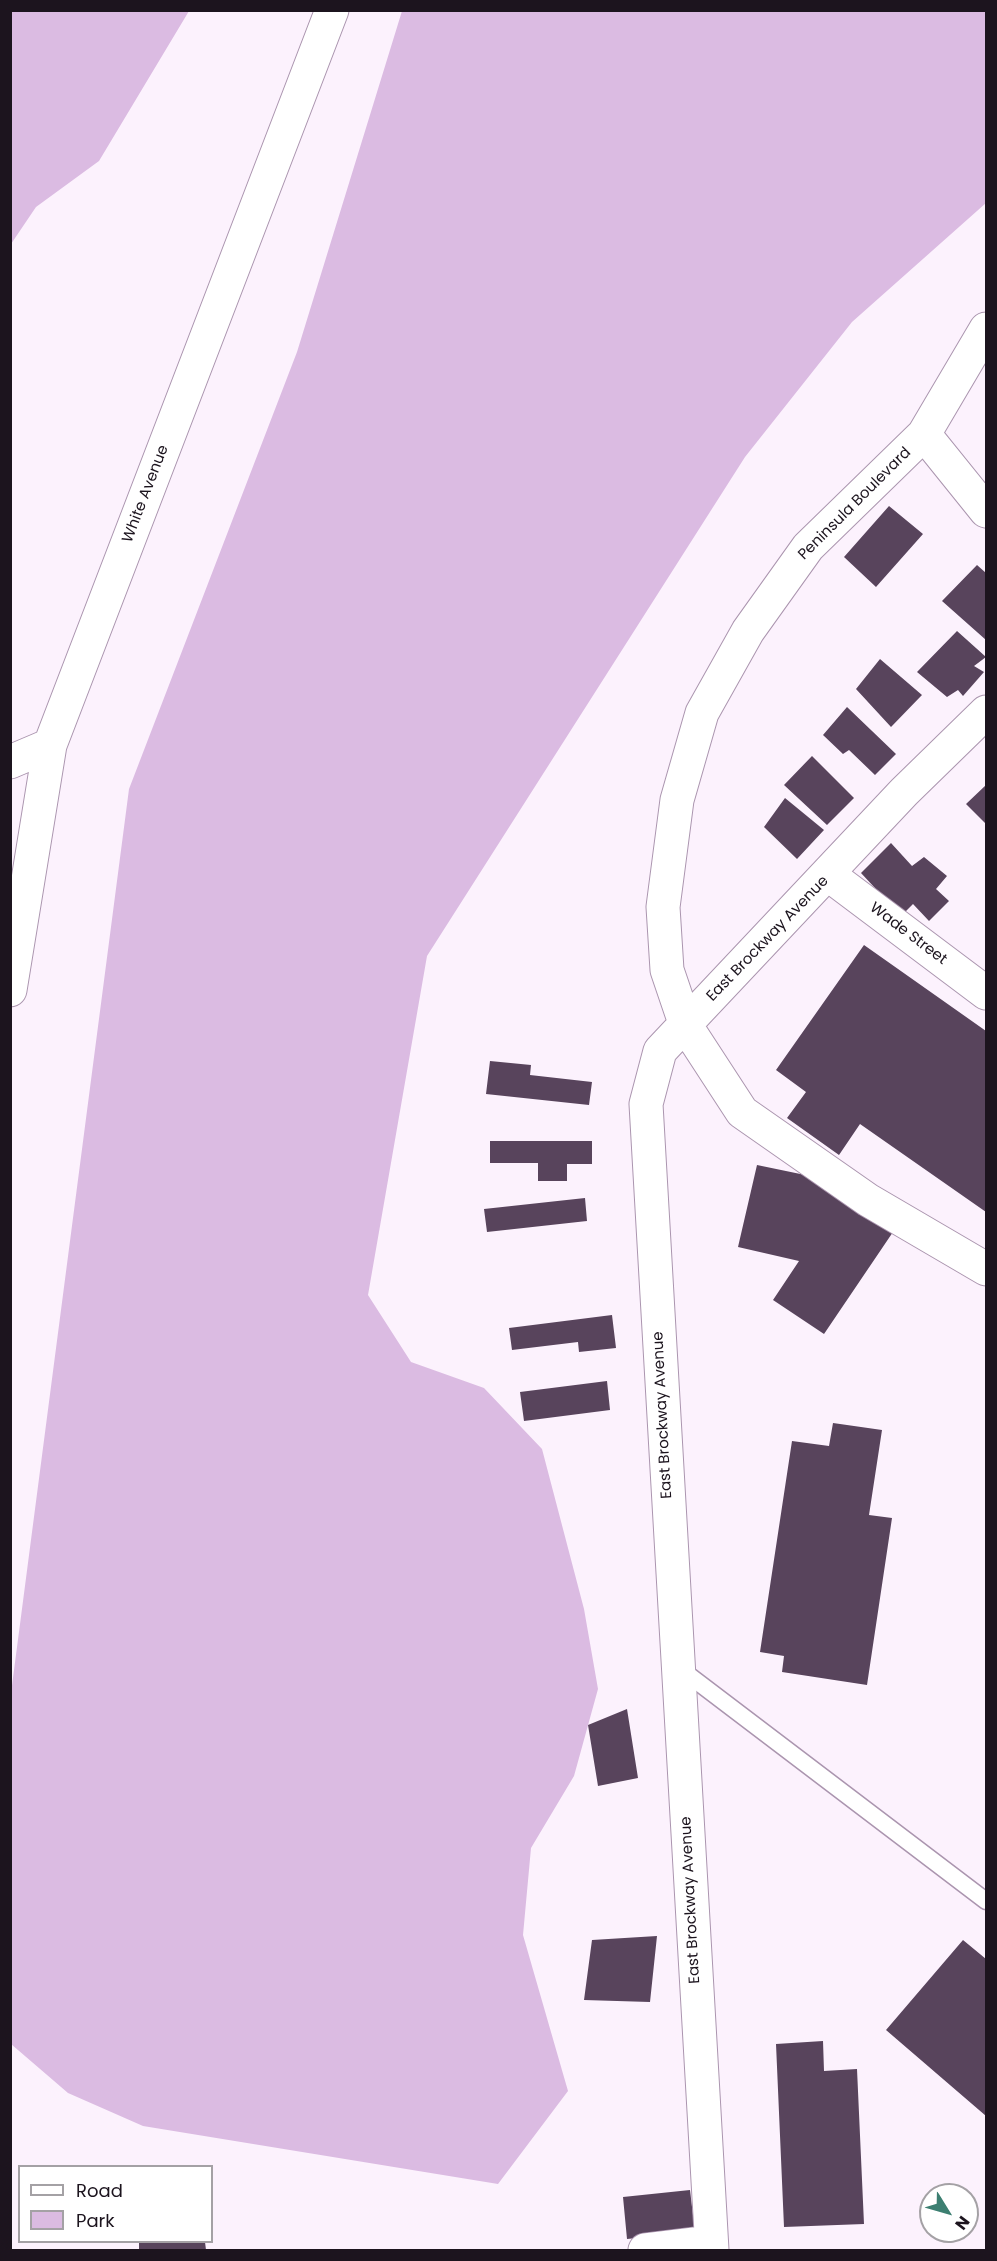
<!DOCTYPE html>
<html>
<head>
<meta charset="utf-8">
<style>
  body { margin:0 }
  #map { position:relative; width:997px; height:2261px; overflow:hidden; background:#fcf2fd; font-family:Poppins,sans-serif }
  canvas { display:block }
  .frame { position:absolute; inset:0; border:12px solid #1c141e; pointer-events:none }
  .legend { position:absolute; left:18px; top:2165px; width:195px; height:78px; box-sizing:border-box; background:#fff; border:2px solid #a4a1a5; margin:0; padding:8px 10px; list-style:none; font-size:18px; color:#1c141e }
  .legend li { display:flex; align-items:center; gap:12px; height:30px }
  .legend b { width:30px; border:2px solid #a4a1a5 }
  .north { position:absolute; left:919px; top:2183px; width:60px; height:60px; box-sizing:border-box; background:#fff; border:2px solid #a4a1a5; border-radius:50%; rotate:127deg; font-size:16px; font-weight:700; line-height:24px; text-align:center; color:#1c141e }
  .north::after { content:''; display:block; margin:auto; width:21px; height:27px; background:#3c7f71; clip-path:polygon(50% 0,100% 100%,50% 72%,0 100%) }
</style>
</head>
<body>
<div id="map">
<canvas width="997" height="2261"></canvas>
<div class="frame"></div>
<ul class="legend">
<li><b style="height:8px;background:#fff"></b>Road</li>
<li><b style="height:16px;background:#dbbbe2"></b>Park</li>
</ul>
<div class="north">N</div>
</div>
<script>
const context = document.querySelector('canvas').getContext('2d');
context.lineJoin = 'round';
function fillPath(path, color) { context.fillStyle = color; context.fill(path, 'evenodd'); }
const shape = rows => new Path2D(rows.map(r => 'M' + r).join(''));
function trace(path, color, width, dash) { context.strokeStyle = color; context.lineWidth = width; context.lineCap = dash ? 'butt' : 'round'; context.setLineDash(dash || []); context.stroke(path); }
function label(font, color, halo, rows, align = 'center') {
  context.font = font + ' Poppins,sans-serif'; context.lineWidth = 6; context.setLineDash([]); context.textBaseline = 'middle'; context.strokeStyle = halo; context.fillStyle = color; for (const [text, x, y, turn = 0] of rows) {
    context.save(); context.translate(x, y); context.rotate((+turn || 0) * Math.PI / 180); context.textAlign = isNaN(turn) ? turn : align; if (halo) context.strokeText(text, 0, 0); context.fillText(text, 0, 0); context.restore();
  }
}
fillPath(shape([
  [11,10,189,11,99,161,36,207,11,244],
  [402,11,986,11,986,203,852,322,745,457,427,956,368,1295,411,1362,484,1388,542,1449,584,1609,598,1689,574,1776,531,1848,523,1935,568,2091,498,2184,143,2126,68,2093,11,2044,11,1693,129,789,297,352]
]), '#dbbbe2');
fillPath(shape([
  [889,506,923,534,876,587,844,557],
  [977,565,986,573,986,640,942,601],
  [957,631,986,657,974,666,984,672,963,696,958,690,947,697,917,672],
  [880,659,922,695,891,727,856,689],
  [847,707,896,754,875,775,849,750,843,754,823,735],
  [812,756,854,798,827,825,784,785],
  [986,785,986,824,966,804],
  [785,798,824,830,797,859,764,827],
  [891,843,912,866,924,857,947,876,936,889,949,901,929,921,913,904,901,916,861,873],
  [864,945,986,1031,986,1212,860,1124,839,1155,787,1118,806,1092,776,1070],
  [490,1061,531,1065,530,1075,592,1082,589,1105,486,1094],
  [490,1141,592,1141,592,1164,567,1164,567,1181,538,1181,538,1163,490,1163],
  [757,1165,810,1176,893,1232,824,1334,773,1300,799,1261,738,1247],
  [585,1198,587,1221,487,1232,484,1209],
  [612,1315,616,1348,579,1352,578,1342,512,1350,509,1328],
  [607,1381,610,1410,524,1421,520,1392],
  [833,1423,882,1430,869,1515,892,1518,867,1685,782,1672,784,1656,760,1652,792,1441,829,1446],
  [627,1709,638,1778,598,1786,588,1725],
  [657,1936,650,2002,584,2000,592,1940],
  [963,1940,986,1959,986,2116,886,2030],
  [823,2041,824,2071,857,2069,864,2224,784,2227,776,2044],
  [690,2190,695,2232,627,2239,623,2197],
  [139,2242,205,2242,206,2250,139,2250]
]), '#58445c');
const lane = shape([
  [678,1667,986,1901]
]);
const street = shape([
  [986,329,924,434,808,547,748,631,702,713,677,800,663,907,667,970,686,1026,742,1112,868,1200,986,1269],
  [924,434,986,511],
  [10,762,50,745],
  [829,875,986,993],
  [10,990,50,745,332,10],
  [645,2250,711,2242],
  [712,2250,646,1104,660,1051,904,792,986,712]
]);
trace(lane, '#ab95af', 19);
trace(street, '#ab95af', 35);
trace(lane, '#fff', 16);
trace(street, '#fff', 33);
label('15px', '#1c141e', '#fff', [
  ["White Avenue",146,494,-69],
  ["Peninsula Boulevard",855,504,-45],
  ["Wade Street",908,934,37],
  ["East Brockway Avenue",768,939,-46],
  ["East Brockway Avenue",663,1415,-93],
  ["East Brockway Avenue",691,1900,-93]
]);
</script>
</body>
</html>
